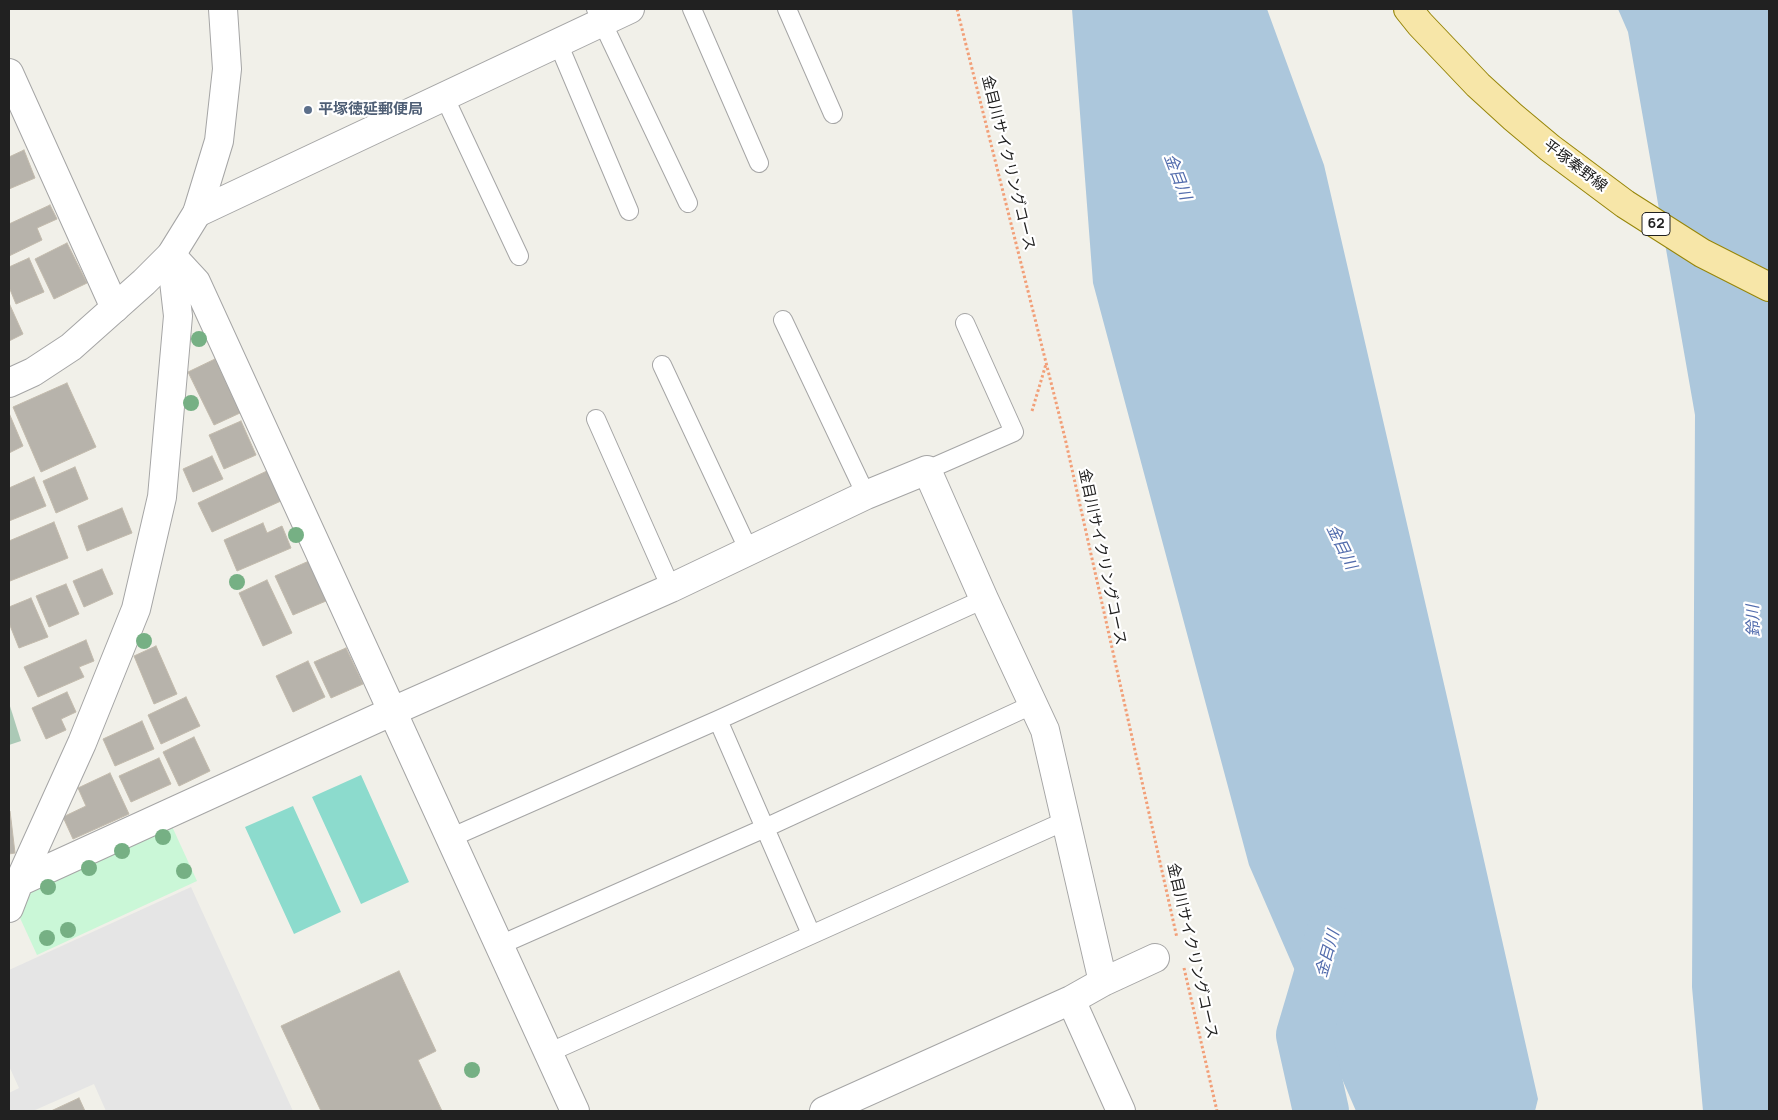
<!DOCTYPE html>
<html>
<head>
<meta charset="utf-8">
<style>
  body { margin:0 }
  #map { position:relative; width:1778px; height:1120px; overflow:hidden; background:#f1f0e9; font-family:Manrope,sans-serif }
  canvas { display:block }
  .frame { position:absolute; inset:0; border:10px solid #212121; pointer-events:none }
</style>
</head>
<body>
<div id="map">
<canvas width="1778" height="1120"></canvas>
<div class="frame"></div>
</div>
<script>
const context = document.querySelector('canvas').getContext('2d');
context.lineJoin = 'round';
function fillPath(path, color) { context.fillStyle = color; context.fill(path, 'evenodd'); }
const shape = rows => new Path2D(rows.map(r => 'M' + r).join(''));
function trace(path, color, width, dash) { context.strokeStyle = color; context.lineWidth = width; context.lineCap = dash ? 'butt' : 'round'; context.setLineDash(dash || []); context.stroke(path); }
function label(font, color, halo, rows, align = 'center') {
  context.font = font + ' Manrope,"Noto Sans JP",sans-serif'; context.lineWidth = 4.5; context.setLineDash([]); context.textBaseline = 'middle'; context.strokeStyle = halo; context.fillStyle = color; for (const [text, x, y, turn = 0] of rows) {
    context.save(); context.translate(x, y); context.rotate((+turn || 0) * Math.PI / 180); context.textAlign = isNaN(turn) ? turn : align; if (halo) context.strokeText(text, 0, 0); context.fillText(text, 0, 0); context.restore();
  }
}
fillPath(shape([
  [9,703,21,741,9,745]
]), '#abc9b6');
fillPath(shape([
  [170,822,197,881,37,955,20,918,34,885]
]), '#caf7d7');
fillPath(shape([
  [361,775,409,882,361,904,312,797],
  [293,806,341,912,294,934,245,827]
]), '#8cdbcd');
fillPath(shape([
  [191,887,293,1111,106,1111,94,1084,33,1111,9,1111,9,1093,19,1088,9,1066,9,970]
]), '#e5e5e5');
fillPath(shape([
  [1072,9,1267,9,1324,165,1450,710,1538,1099,1535,1111,1356,1111,1249,865,1093,283],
  [1618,9,1769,9,1769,1111,1703,1111,1692,987,1695,415,1628,32]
]), '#acc7dc');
trace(shape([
  [1321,1111,1304,1035,1334,934]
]), '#acc7dc', 56);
const building = shape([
  [24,150,35,178,9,189,9,157,24,150],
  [50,205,57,219,37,228,42,240,9,256,9,224,50,205],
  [67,243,87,283,54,299,35,259,67,243],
  [29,258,44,292,16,304,9,287,9,267,29,258],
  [9,303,23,334,9,341,9,303],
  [215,359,240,413,214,425,188,372,215,359],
  [67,383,96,447,41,472,13,407,67,383],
  [9,413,23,446,9,453,9,413],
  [241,421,256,455,224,469,209,435,241,421],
  [212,456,223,479,193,492,183,469,212,456],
  [75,467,88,499,56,513,43,481,75,467],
  [267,471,281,501,212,532,198,503,267,471],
  [34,477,46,506,9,521,9,488,34,477],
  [122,508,132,533,87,551,78,526,122,508],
  [54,522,68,558,10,581,9,577,9,541,54,522],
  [263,523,267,533,282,526,291,548,237,571,224,540,263,523],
  [309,561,326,601,293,615,275,576,309,561],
  [102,569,113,594,84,607,73,581,102,569],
  [267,580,292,633,263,646,239,593,267,580],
  [66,584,79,614,49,627,36,596,66,584],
  [31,598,48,637,19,648,9,623,9,607,31,598],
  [86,640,94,661,79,667,84,677,38,697,24,667,86,640],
  [156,646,177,694,154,704,134,656,156,646],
  [346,648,363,684,331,698,314,662,346,648],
  [308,661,325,697,293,712,276,676,308,661],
  [67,692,76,712,61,719,66,730,46,739,32,708,67,692],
  [186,697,200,726,161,744,148,715,186,697],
  [142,721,154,749,115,766,103,739,142,721],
  [194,737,210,771,179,786,163,752,194,737],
  [159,758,171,784,131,802,119,776,159,758],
  [110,773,129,814,73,839,63,817,86,806,78,788,110,773],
  [9,811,10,811,15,853,9,854,9,811],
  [399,971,436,1051,418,1060,442,1111,321,1111,281,1026,399,971],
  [79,1098,85,1111,51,1111,79,1098]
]);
fillPath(building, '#b7b3ab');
trace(building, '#c2baac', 1);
const service = shape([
  [596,9,688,203],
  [692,9,759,163],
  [787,9,833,114],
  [558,43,629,211],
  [444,96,519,256],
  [783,320,866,495],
  [662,365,749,551],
  [596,419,671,588],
  [927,470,1014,432,965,323],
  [718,720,811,934],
  [450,838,718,720,984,599],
  [500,945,765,828,1034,704],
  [548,1053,1065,821]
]);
const minor = shape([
  [9,73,115,308],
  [197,213,630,9],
  [171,255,196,282,575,1111],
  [9,883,19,882,393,711,671,588,866,495,927,470,984,599,1045,730,1103,982],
  [9,908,19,882,82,743,136,609,162,497,178,316,171,255],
  [1071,1000,1121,1111],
  [824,1111,1071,1000,1103,982,1155,958]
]);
const tertiary = shape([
  [9,383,33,372,71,347,144,282,171,255,197,213,219,141,227,69,223,9]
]);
const primary = shape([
  [1408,9,1420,24,1478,85,1513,117,1550,148,1625,204,1702,253,1769,287]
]);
trace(service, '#a5a5a5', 20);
trace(minor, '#a5a5a5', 30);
trace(tertiary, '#a5a5a5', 30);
trace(primary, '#968509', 30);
trace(shape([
  [957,9,1065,438,1177,938],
  [1032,411,1046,364],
  [1184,968,1217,1111]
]), '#f29f78', 3, [2.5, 2.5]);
trace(service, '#fff', 18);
trace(minor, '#fff', 28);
trace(tertiary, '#fff', 28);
trace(primary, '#f7e6a8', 28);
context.fillStyle = '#76b084';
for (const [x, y] of [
  [199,339],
  [191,403],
  [296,535],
  [237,582],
  [144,641],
  [163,837],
  [122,851],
  [89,868],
  [184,871],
  [48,887],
  [68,930],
  [47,938],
  [472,1070]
]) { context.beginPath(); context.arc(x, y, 8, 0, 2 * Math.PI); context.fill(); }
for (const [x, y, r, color] of [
  [308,110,5,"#5c6f8a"]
]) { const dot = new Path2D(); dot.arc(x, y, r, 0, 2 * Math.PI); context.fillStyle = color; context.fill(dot); trace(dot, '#fff', 2); }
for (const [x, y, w] of [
  [1656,224,28]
]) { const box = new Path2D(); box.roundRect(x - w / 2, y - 11.5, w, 23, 4); context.fillStyle = '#fff'; context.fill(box); trace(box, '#212121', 1); }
label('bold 14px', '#212121', null, [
  ["62",1656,224]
]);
label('bold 15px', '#4e5e75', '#fff', [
  ["平塚徳延郵便局",318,110]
], 'left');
label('15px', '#212121', '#fff', [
  ["金目川サイクリングコース",1008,163,76],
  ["平塚秦野線",1575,166,37],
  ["金目川サイクリングコース",1102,557,78],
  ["金目川サイクリングコース",1192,951,77]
]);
label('italic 16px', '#526cad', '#fff', [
  ["金目川",1177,177,69],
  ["金目川",1341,547,64],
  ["鈴川",1754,621,-92],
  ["金目川",1328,954,-74]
]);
</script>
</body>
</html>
